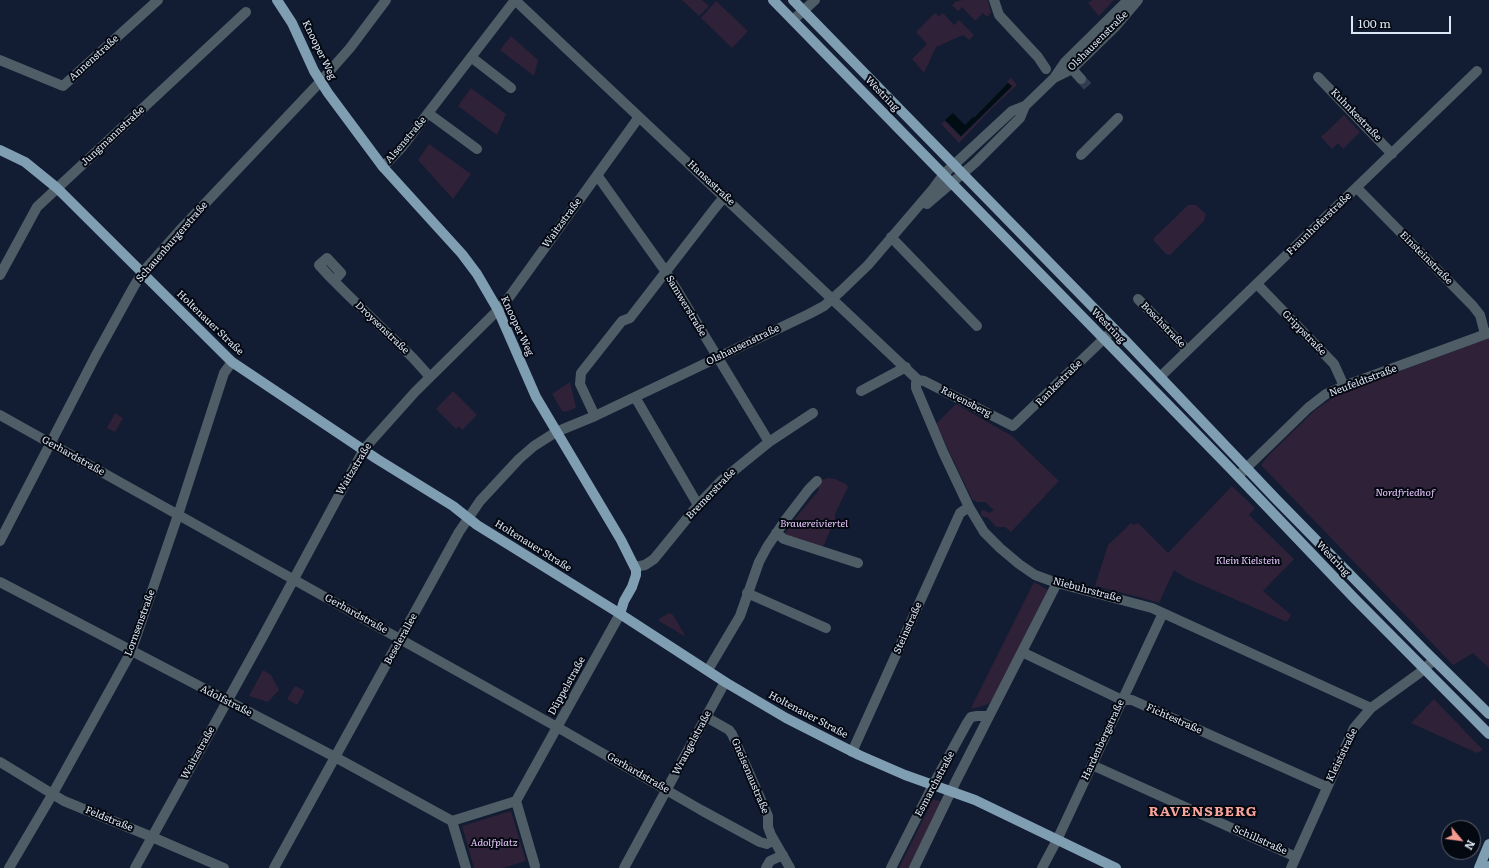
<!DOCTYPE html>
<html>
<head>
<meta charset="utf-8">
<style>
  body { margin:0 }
  #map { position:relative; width:1489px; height:868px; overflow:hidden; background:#121d33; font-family:Literata,serif }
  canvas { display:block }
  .north { position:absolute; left:1441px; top:820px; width:40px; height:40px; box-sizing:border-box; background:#040811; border:1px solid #5b616d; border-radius:50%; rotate:119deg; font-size:11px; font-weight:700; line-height:16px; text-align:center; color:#dee7f6 }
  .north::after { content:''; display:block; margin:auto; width:14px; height:18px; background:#f59c92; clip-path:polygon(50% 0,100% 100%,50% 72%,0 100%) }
  .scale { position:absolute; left:1351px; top:16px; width:100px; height:18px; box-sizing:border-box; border:2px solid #dee7f6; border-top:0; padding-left:5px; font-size:12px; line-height:14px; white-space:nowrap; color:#dee7f6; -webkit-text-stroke:3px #040811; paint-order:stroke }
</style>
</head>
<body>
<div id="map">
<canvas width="1489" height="868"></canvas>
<div class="north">N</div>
<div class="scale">100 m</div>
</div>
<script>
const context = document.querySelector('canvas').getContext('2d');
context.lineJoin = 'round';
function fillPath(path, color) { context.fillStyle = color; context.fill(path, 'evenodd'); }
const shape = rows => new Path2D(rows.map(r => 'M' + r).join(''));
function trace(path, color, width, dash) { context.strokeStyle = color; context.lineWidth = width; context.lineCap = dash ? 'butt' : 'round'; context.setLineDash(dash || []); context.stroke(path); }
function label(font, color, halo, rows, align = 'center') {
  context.font = font + ' Literata,serif'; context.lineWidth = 4; context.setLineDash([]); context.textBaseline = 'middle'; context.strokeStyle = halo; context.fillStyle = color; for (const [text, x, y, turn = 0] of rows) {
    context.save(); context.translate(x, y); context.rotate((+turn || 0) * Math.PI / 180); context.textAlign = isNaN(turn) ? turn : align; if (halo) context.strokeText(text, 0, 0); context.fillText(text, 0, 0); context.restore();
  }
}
fillPath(shape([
  [682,0,702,0,709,6,699,16],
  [962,0,988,0,991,13,987,17,983,13,975,21,962,7,958,11,952,5,955,2],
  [1092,0,1114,0,1099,16,1088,3],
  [716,1,748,31,732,48,701,18],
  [935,13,939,16,943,13,954,25,959,20,974,35,969,40,963,35,936,47,924,73,912,59,927,44,916,32],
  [511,36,538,60,534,76,500,50],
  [1011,78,1017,85,992,108,959,143,941,124,945,121,961,137,1012,87,1007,81],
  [471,88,506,114,497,135,458,106],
  [1344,115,1360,132,1343,149,1338,143,1332,149,1321,137],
  [429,144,471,174,453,199,418,160],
  [1188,205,1196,205,1206,214,1204,221,1170,255,1166,254,1154,241,1154,238],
  [1489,338,1489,668,1473,653,1453,665,1261,465,1269,455,1315,410,1333,398,1342,393],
  [570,382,576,408,565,412,562,411,552,394],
  [453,391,477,415,462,430,459,426,456,429,436,409],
  [956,404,1012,436,1059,481,1011,532,1005,527,996,527,988,518,981,516,981,511,984,510,989,513,994,510,985,502,977,502,972,499,936,424],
  [115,413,123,418,115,432,107,428],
  [828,478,835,479,846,484,848,487,835,514,835,519,822,549,799,538,797,541,785,535,785,533,798,515,819,490,817,486,822,480],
  [1232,486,1255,508,1249,515,1294,559,1263,591,1291,615,1287,622,1186,578,1174,570,1159,603,1139,597,1095,586,1108,545,1131,523,1134,525,1138,523,1168,553],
  [1034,582,1048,590,993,699,988,704,972,709,972,706],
  [669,613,673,615,686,637,659,621,659,619],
  [263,670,271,675,279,690,268,702,249,696],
  [295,686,305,691,297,705,287,699],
  [1434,699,1483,750,1477,753,1411,723],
  [931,799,941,801,939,806,909,868,899,868,930,806,929,804],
  [511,811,526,861,503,868,474,868,462,826]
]), '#2f2137');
fillPath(shape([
  [1008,83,1012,86,961,136,945,120,953,113,965,125,973,117,974,118]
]), '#000d12');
trace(shape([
  [1081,79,1090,89]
]), '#313b50', 10, [10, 5]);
trace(shape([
  [994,0,999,15,1038,57,1046,69],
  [793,20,815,0],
  [471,57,511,88],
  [0,60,63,86,158,0],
  [1072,69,1081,79],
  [1318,77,1392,154],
  [1054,78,1072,69,1115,27,1138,0],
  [428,113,477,149],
  [1081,155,1118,118],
  [383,167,402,147,515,0,918,380],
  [597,175,666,272,769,442],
  [1357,188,1473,306,1480,315,1485,334],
  [927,204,975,163,1020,118,1025,106,1054,78,1065,62,1128,0],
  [891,237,977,326],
  [0,275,37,207,246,12],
  [334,281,341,273,327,258,319,265,330,277,347,294,413,358,430,377],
  [1257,284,1334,364,1344,386],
  [1138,299,1187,350],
  [1160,377,1477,71],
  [918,380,916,383,916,388,943,452,969,507,984,532,1000,548,1019,564,1035,575,1057,583,1152,608,1371,708],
  [918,380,924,381,1013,426,1114,329],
  [861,391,906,367],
  [635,397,698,505],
  [0,415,557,727,701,810,760,842,767,844,774,840],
  [595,416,580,384,581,373,622,321,630,318,715,208,725,196],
  [1238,476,1308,408,1326,394,1344,386,1489,333],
  [776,533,784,539,858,563],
  [0,541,95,357,133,288,142,273,180,230,320,82,350,48,386,0],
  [635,567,645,565,654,559,698,505,721,481,769,442,813,413],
  [0,582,335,757,452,821],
  [747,593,826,628],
  [1022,652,1122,700,1132,700,1327,787],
  [708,670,740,616,759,562,767,547,786,519,809,489,817,481],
  [706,717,729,730,732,734,768,816,768,827,771,835,790,868],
  [852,752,960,513,969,507],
  [0,762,64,801,152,837,224,868],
  [1092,765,1296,857],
  [516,801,620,614],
  [9,868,52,795,131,652,178,515,224,373,232,362],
  [135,868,261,640,364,449,415,392,498,310,510,296,639,117],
  [274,868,459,532,480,501,519,459,534,446,556,432,595,416,809,314,824,306,841,291,868,265,933,189,944,174,1012,111,1025,106],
  [466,868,452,821,516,801,535,866],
  [624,868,725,682],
  [766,868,770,861,783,855],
  [891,868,933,785,967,723,971,717,977,716,989,716],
  [914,868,956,781,1057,583],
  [1042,868,1057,840,1163,613],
  [1291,868,1354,728,1371,708,1418,674,1434,660]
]), '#4f5d67', 10);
trace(shape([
  [277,0,292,23,314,71,328,93,383,167,462,254,477,274,498,310,536,397,621,540,636,570,636,575,632,587,624,601,620,614],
  [773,0,1230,468,1355,599,1489,734],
  [793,0,1125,340,1276,499,1425,651,1489,714],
  [0,150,25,162,57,188,232,362,377,459,453,506,477,525,614,610,725,682,786,718,859,755,905,775,975,800,1116,868],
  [1479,868,1489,844],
  [1488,868,1489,866]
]), '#809eb2', 10);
label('10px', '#dee7f6', '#040811', [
  ["Olshausenstraße",1098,41,-45],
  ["Knooper Weg",319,50,64],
  ["Annenstraße",94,58,-42],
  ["Westring",882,94,46],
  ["Kuhnkestraße",1356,115,46],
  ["Jungmannstraße",113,136,-43],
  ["Alsenstraße",406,140,-50],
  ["Hansastraße",711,183,43],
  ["Waitzstraße",562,223,-54],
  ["Fraunhoferstraße",1319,224,-44],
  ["Schauenburgerstraße",172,242,-49],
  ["Einsteinstraße",1426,258,45],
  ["Samwerstraße",686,306,59],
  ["Holtenauer Straße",210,323,44],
  ["Boschstraße",1163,325,46],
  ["Knooper Weg",517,326,65],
  ["Westring",1108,326,46],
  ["Droysenstraße",382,328,44],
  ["Grippstraße",1304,333,46],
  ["Olshausenstraße",743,345,-26],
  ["Neufeldtstraße",1363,381,-21],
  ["Rankestraße",1059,383,-45],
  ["Ravensberg",966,402,27],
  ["Gerhardstraße",73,456,29],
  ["Waitzstraße",354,469,-59],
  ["Bremerstraße",711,494,-46],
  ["Holtenauer Straße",533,546,32],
  ["Westring",1333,559,47],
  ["Niebuhrstraße",1087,590,15],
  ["Gerhardstraße",356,614,29],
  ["Lornsenstraße",140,623,-70],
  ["Steinstraße",908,628,-66],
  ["Beselerallee",401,639,-61],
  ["Düppelstraße",567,686,-61],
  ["Adolfstraße",226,701,27],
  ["Holtenauer Straße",808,715,28],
  ["Fichtestraße",1174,719,24],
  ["Hardenbergstraße",1103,740,-65],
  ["Wrangelstraße",692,743,-62],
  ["Waitzstraße",198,753,-61],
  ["Kleiststraße",1342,755,-64],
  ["Gerhardstraße",638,773,30],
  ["Gneisenaustraße",750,776,67],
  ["Esmarchstraße",935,784,-62],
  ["Feldstraße",109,819,22],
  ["Schillstraße",1260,840,24]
]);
label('italic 10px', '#e9c7fd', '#040811', [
  ["Nordfriedhof",1405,493],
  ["Brauereiviertel",814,524],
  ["Klein Kielstein",1248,561],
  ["Adolfplatz",494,843]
]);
context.letterSpacing = '1px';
label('bold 14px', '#f8a59c', '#040811', [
  ["RAVENSBERG",1203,812]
]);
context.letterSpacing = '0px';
</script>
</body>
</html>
